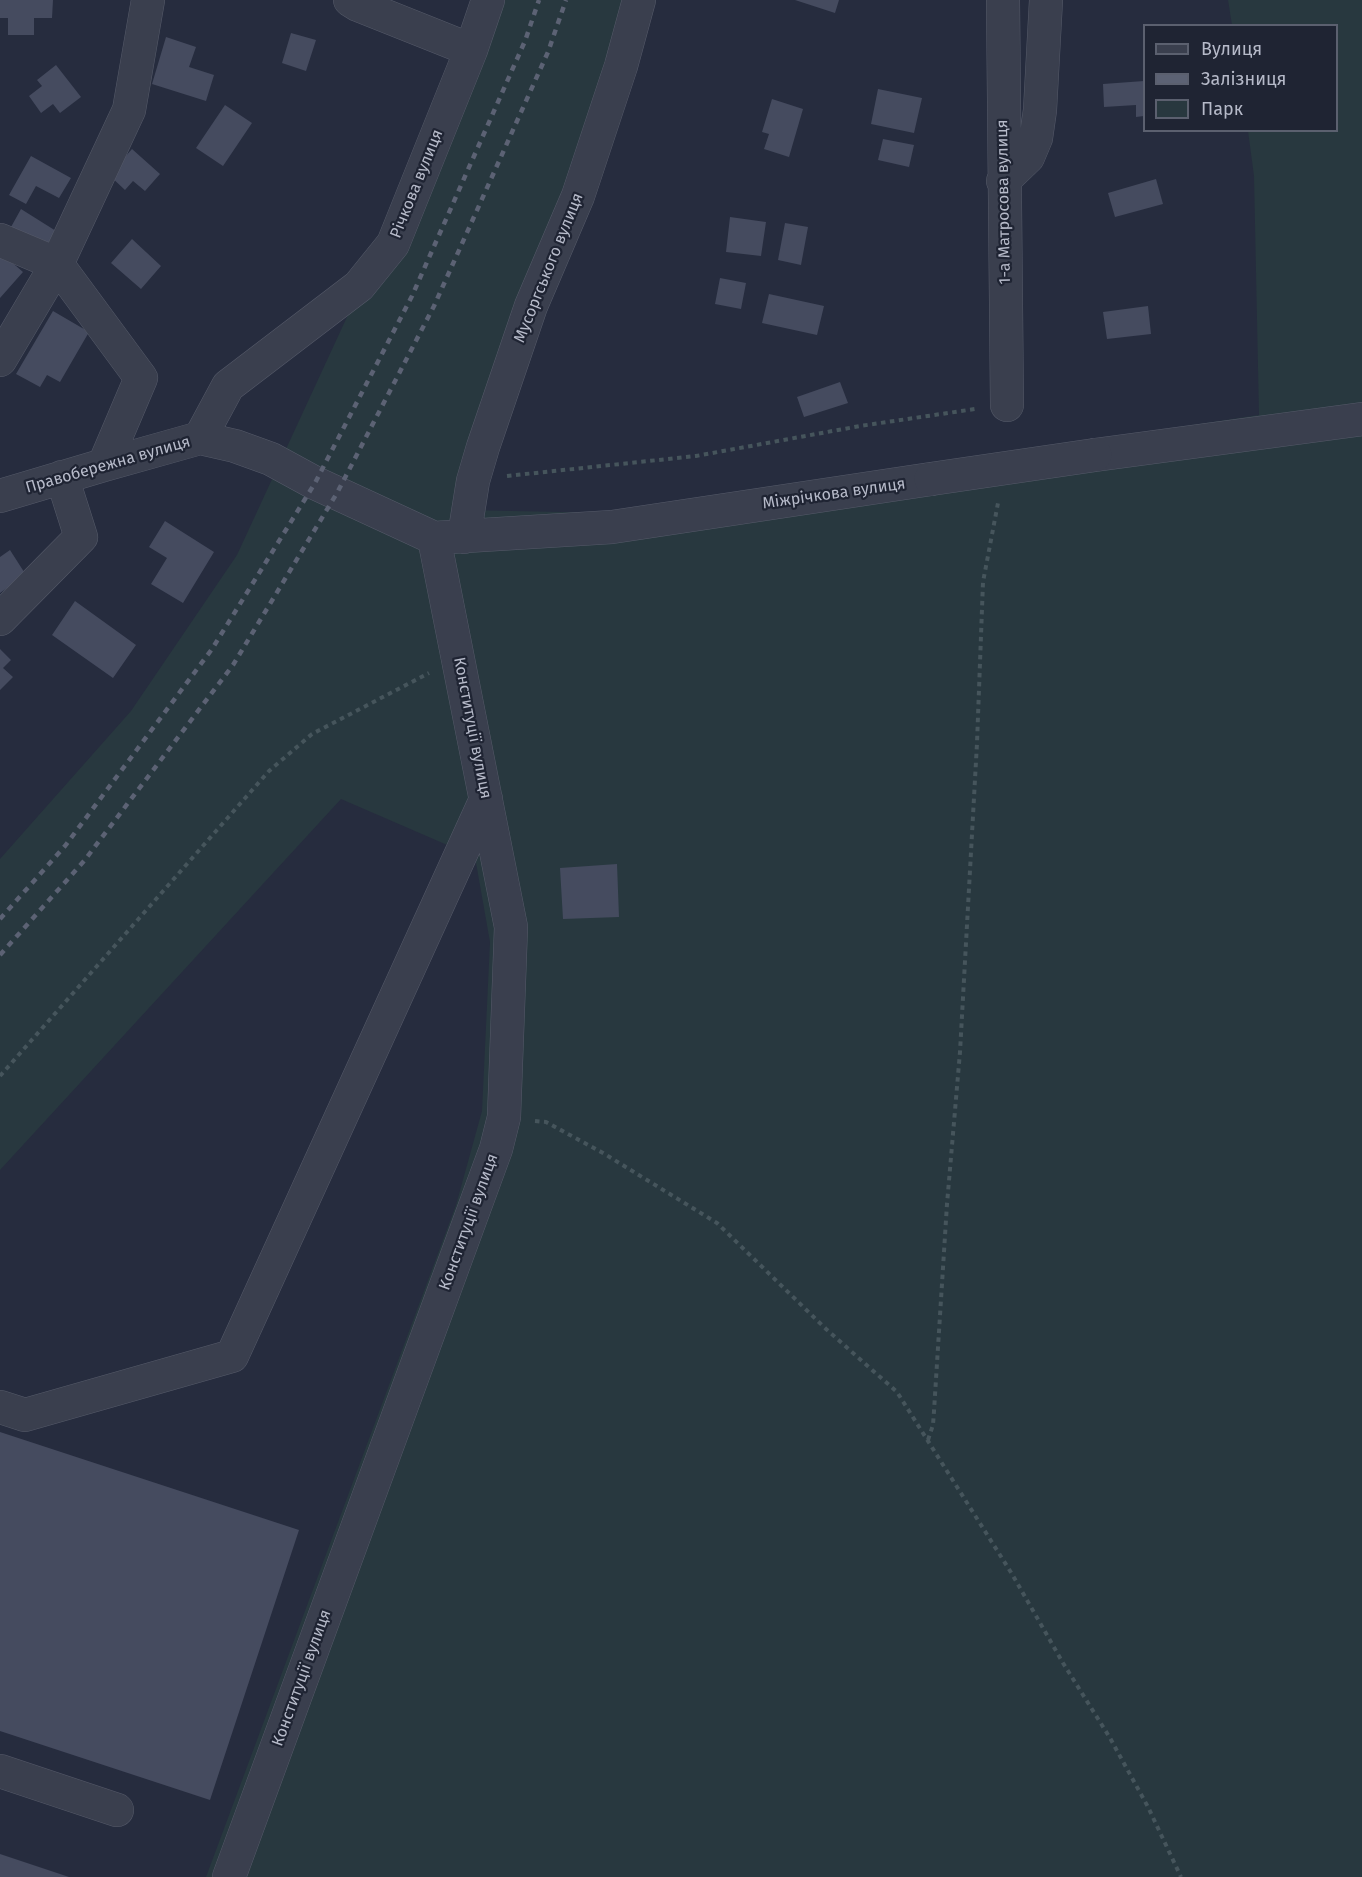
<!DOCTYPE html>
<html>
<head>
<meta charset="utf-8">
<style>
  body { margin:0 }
  #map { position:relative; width:1362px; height:1877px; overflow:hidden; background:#262c3e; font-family:"Fira Sans",sans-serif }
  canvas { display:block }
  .legend { position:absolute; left:1143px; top:24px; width:195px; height:108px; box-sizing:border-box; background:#1f2433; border:2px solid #5b606f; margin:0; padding:8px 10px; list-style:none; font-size:18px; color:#b6bac9 }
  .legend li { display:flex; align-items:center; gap:12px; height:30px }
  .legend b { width:30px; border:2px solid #5b606f }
</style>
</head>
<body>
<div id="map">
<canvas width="1362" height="1877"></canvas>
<ul class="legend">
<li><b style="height:8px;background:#3a3f4e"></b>Вулиця</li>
<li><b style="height:8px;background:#5c6274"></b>Залізниця</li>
<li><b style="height:16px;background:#28383f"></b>Парк</li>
</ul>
</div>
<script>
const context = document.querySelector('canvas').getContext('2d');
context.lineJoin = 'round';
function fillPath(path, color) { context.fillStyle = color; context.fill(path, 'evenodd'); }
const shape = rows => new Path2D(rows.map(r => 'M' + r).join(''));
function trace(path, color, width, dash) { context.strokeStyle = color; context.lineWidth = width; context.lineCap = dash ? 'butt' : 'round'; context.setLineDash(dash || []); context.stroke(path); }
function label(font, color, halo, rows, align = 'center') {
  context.font = font + ' "Fira Sans",sans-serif'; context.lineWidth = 4.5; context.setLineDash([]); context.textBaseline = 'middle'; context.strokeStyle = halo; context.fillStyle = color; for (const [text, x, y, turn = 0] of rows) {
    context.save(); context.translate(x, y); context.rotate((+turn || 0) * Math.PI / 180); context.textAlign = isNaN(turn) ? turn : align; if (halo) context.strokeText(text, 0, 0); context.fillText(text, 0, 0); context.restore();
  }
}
fillPath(shape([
  [502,0,636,0,464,510,611,513,1259,415,1254,176,1248,131,1336,130,1336,26,1232,25,1228,0,1362,0,1362,1877,206,1877,456,1205,482,1111,490,942,475,857,341,799,0,1170,0,859,131,711,237,555,353,304]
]), '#28383f');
fillPath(shape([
  [0,0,53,0,52,18,34,18,34,35,8,35,8,18,0,18],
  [795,0,839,0,835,13],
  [291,33,316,40,306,71,282,63],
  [166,37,196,47,189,67,214,75,206,101,152,84],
  [56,65,81,97,60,113,53,104,41,113,29,96,42,86,37,80],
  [1144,81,1144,116,1136,117,1136,105,1104,107,1103,84],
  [878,89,922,98,914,133,871,124],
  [772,99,803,109,789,157,764,149,769,134,762,132],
  [225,105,252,123,223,166,196,148],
  [883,139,914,145,909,167,878,160],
  [132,149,160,174,145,191,133,181,125,190,109,175],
  [31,156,71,178,59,198,36,186,26,204,9,195],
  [1156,179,1163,204,1115,217,1108,193],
  [21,209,56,231,45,248,11,227],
  [730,217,766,222,761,256,726,252],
  [785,223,808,227,801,265,778,260],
  [132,239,161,266,141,289,111,263],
  [0,252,23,272,0,298],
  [720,278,746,283,741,309,715,304],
  [769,294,824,306,817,335,762,323],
  [1148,306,1151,334,1107,339,1103,312],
  [53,311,89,332,60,382,47,375,40,387,16,374],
  [840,382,848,403,804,417,797,397],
  [165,521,214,552,183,603,151,584,167,558,149,547],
  [10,550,26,575,0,593,0,557],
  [75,601,136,645,113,678,52,635],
  [0,649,11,660,3,668,13,677,0,690],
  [617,864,619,917,563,919,560,868],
  [0,1432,299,1530,210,1800,0,1731],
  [0,1854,69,1877,0,1877]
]), '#454b5f');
const minor = shape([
  [350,0,358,5,471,50],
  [1003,0,1007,405],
  [1003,181,1028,157,1036,138,1040,110,1046,0],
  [0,240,57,264,141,378,104,465],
  [0,360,57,264,129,110,148,0],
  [200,438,228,386,359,286,393,244,471,50,488,0],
  [1095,455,1362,419],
  [0,496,104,465,200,438,235,446,271,459,315,483,434,538,612,527,931,479],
  [464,537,473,481,483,447,531,306,578,196,621,66,639,0],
  [0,619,81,537,62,477],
  [0,1407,25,1415,232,1356,486,799],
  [0,1771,117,1810],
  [229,1877,496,1149,504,1117,511,927,434,538]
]);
trace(minor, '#555a69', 34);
trace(shape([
  [507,476,696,456,860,426,975,409],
  [0,1076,269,771,312,734,429,673],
  [535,1121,546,1122,603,1153,717,1223,826,1329,897,1392,1012,1574,1063,1663,1110,1738,1148,1807,1181,1877],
  [928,1440,933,1425,934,1411,947,1204,960,1052,977,743,983,582,998,503]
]), '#46555c', 4, [4.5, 4.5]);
trace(minor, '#3a3f4e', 33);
trace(shape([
  [0,919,65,846,212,649,315,483,412,296,525,41,539,0],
  [0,955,84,861,233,665,337,493,434,306,548,52,566,0]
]), '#5c6274', 4.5, [6, 6]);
const minorBridge = shape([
  [931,479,1095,455]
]);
trace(minorBridge, '#555a69', 34, []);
trace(minorBridge, '#3a3f4e', 33);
label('16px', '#b6bac9', '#1f2433', [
  ["Річкова вулиця",417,184,-68],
  ["1-а Матросова вулиця",1004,202,-91],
  ["Мусоргського вулиця",549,268,-68],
  ["Правобережна вулиця",108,465,-16],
  ["Міжрічкова вулиця",834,494,-8],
  ["Конституції вулиця",472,728,79],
  ["Конституції вулиця",469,1222,-70],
  ["Конституції вулиця",302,1678,-70]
]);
</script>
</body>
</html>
